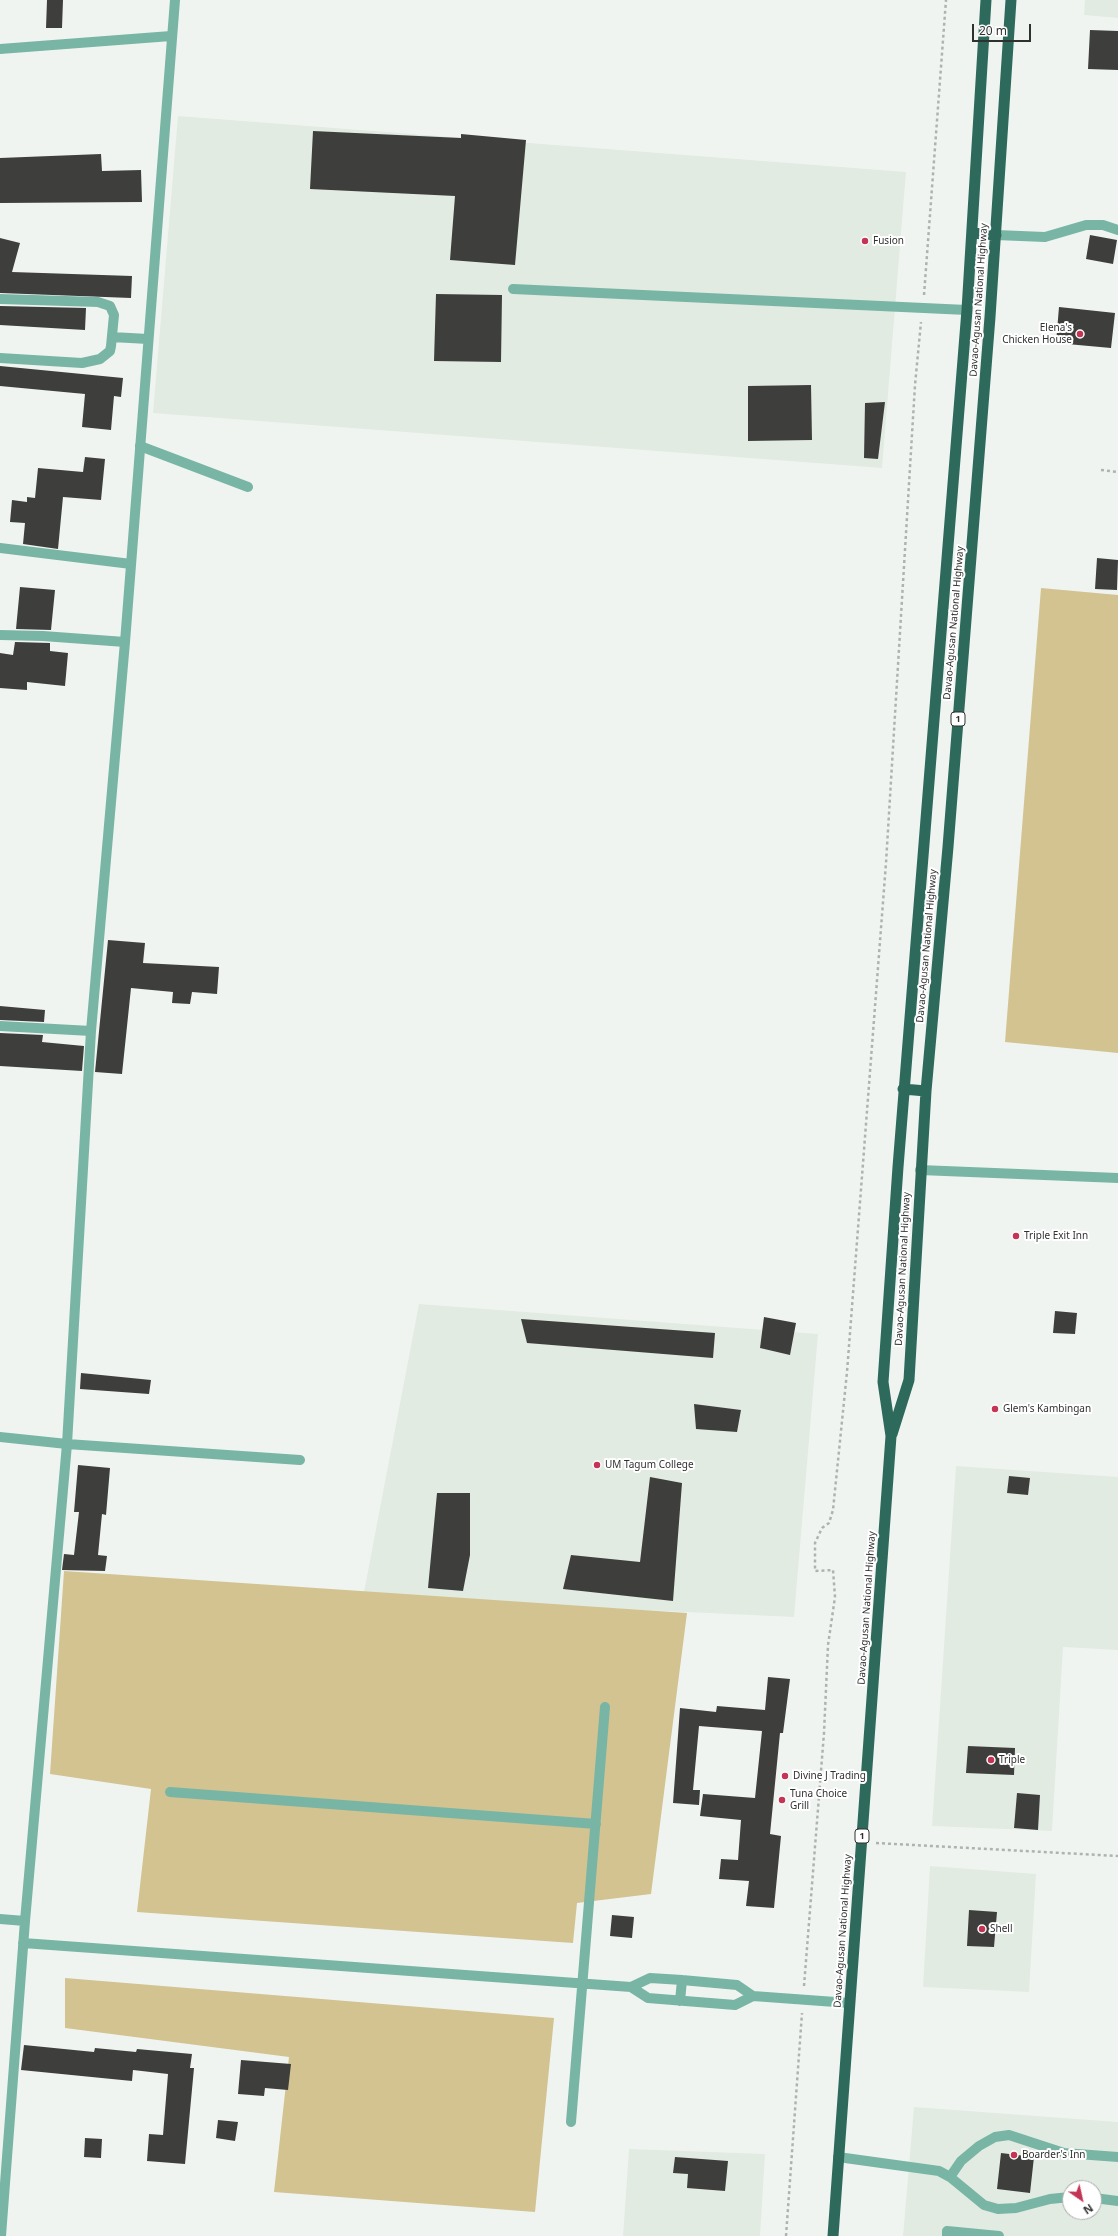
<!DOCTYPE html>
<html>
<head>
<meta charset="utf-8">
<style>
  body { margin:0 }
  #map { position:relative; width:1118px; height:2236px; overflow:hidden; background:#f0f4f1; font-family:"Noto Sans",sans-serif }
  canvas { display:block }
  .north { position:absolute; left:1062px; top:2180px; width:40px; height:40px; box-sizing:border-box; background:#fff; border:1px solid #acadac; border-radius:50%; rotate:146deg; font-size:11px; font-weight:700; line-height:16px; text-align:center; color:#2f312f }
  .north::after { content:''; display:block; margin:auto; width:14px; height:18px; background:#c43455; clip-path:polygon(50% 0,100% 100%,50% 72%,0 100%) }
  .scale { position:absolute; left:972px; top:24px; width:59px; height:18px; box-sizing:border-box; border:2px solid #2f312f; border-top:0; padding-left:5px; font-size:12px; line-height:14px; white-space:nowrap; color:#2f312f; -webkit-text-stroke:3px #fff; paint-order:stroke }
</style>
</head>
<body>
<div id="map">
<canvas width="1118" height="2236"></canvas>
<div class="north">N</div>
<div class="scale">20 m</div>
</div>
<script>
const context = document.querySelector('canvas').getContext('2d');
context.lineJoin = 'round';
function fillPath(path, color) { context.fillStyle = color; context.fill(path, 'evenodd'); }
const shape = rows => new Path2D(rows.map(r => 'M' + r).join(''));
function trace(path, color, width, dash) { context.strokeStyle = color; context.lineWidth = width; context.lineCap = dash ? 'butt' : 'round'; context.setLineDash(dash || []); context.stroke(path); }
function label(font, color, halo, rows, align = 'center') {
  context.font = font + ' "Noto Sans",sans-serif'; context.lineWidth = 4; context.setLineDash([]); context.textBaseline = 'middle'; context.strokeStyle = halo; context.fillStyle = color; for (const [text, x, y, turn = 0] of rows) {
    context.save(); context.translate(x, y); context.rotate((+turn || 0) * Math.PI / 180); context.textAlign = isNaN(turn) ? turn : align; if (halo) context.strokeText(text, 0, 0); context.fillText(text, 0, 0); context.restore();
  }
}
fillPath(shape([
  [1085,0,1118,0,1118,18,1084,15],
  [178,116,906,172,882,468,153,413],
  [419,1304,818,1334,794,1617,363,1597],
  [956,1466,1118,1477,1118,1650,1063,1647,1052,1831,932,1826],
  [930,1866,1036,1874,1029,1992,923,1987],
  [914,2107,1118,2122,1118,2236,903,2236],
  [1070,2188,1094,2188,1094,2212,1070,2212],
  [629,2149,765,2154,760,2236,623,2236]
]), '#e1ebe2');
fillPath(shape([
  [1041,588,1118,595,1118,1053,1005,1042],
  [64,1571,687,1613,651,1894,577,1903,573,1943,137,1912,151,1789,50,1774],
  [65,1978,554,2018,535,2212,274,2192,289,2057,65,2028]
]), '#d2c391');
fillPath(shape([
  [47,0,63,0,62,28,46,28],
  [1090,30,1118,31,1118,70,1088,69],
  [313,131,461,138,461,134,526,140,515,265,450,260,455,196,310,189],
  [101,154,102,171,141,170,142,202,0,203,0,158],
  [1090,235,1117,240,1113,264,1086,259],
  [0,238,20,243,12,272,132,276,131,298,0,293],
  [436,294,502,295,501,362,434,361],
  [0,306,86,308,85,330,0,325],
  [1059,307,1115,313,1111,348,1056,343],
  [0,366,123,378,121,397,114,396,111,430,82,427,85,394,0,386],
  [811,385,812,440,748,441,748,386],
  [885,402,878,459,864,458,865,403],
  [85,457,105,459,101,500,63,497,58,549,23,544,25,523,10,522,12,500,27,502,27,497,35,498,38,468,83,472],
  [1097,558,1118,560,1117,590,1095,589],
  [20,587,55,590,51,630,16,629],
  [15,642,50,643,50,651,68,653,65,686,27,682,27,690,0,688,0,653,13,655],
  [108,940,145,943,143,963,219,967,217,994,192,992,190,1004,172,1003,173,992,131,988,122,1074,95,1072],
  [0,1006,45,1010,44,1022,0,1020],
  [0,1033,43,1035,42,1042,84,1046,82,1071,0,1066],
  [1055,1311,1077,1313,1075,1334,1053,1333],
  [764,1317,796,1323,790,1355,760,1348],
  [521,1319,715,1333,713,1358,527,1343],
  [81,1373,151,1380,149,1394,80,1389],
  [694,1404,741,1410,737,1432,696,1429],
  [78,1465,110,1468,106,1515,102,1514,98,1555,107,1556,105,1571,62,1570,64,1554,74,1555,79,1512,74,1512],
  [1009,1476,1030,1478,1028,1495,1007,1493],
  [650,1477,682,1483,673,1601,563,1589,571,1555,640,1562],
  [437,1493,470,1493,470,1555,463,1591,428,1588],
  [768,1677,790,1679,783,1733,780,1733,770,1834,781,1836,774,1908,746,1906,749,1881,719,1879,721,1859,738,1860,741,1820,700,1816,703,1794,755,1798,762,1731,699,1726,693,1790,700,1790,699,1805,673,1803,680,1708,716,1712,717,1706,765,1710],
  [968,1746,1015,1748,1014,1775,966,1773],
  [1017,1793,1040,1795,1038,1830,1014,1828],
  [969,1910,997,1912,994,1947,967,1946],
  [612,1915,634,1917,632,1938,610,1936],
  [24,2045,94,2052,95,2048,136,2052,137,2049,192,2054,190,2068,194,2068,185,2164,147,2161,149,2134,163,2135,168,2074,133,2070,132,2081,21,2070],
  [241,2060,291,2064,288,2090,265,2088,264,2096,238,2094],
  [218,2120,238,2122,235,2141,216,2138],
  [85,2138,102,2139,101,2158,84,2157],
  [1001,2153,1034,2157,1030,2193,997,2189],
  [675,2157,728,2161,725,2191,687,2188,688,2174,673,2173]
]), '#3e3f3c');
trace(shape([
  [924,295,946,0],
  [1101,470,1118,472],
  [876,1843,1118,1856],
  [804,1986,824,1733,828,1645,835,1597,833,1570,815,1571,815,1543,822,1528,829,1523,833,1510,847,1372,886,863,915,385,921,322],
  [786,2236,802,2013]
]), '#afb3b0', 2.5, [3, 3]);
trace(shape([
  [996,235,1045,237,1086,225,1103,225,1118,230],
  [513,289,967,310],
  [0,299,98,302,110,306,114,315,111,346,110,351,100,359,82,363,0,358],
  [112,337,148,339],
  [140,446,248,487],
  [838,2157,939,2171,950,2177,984,2205,998,2209,1016,2208,1050,2199,1070,2197],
  [950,2177,961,2161,979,2146,995,2137,1009,2135,1064,2153,1118,2157],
  [1094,2198,1118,2201],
  [947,2236,947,2231,999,2236]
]), '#79b5a5', 10);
trace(shape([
  [0,49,171,36],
  [0,548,131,564],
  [0,635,43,636,125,642],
  [0,1026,91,1031],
  [920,1170,1118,1178],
  [0,1437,67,1444,300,1460],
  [170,1792,596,1824],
  [0,1919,25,1921],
  [23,1943,631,1987,648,1998,735,2005,753,1996,849,2003],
  [631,1987,650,1978,682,1980,737,1985,753,1996],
  [680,2001,682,1980],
  [571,2122,605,1707],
  [1,2236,25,1921,67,1444,91,1031,125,642,175,0]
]), '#79b5a5', 10);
trace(shape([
  [972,233,996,235],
  [903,1089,926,1091],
  [892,1434,909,1380,926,1091,948,847,990,317,1011,0],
  [833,2236,891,1436,883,1382,898,1167,967,310,986,0]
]), '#2e6a5c', 11);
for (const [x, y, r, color] of [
  [865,241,4,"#c43455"],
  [1080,334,4,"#c43455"],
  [1016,1236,4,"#c43455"],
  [995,1409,4,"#c43455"],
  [597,1465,4,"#c43455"],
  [991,1760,4,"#c43455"],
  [785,1776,4,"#c43455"],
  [782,1800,4,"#c43455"],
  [982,1929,4,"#c43455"],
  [1014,2155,4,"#c43455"]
]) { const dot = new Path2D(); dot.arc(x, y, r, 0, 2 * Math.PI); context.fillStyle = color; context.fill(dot); trace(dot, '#fff', 1.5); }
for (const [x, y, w] of [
  [958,719,14],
  [862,1836,14]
]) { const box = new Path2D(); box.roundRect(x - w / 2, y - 7, w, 14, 3); context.fillStyle = '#fff'; context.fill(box); trace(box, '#2f312f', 1); }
label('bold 9px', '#2f312f', null, [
  ["1",958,719],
  ["1",862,1836]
]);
label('10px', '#2f312f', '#fff', [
  ["Fusion",873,241],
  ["Elena's",1072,328,"right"],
  ["Chicken House",1072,340,"right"],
  ["Triple Exit Inn",1024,1236],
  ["Glem's Kambingan",1003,1409],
  ["UM Tagum College",605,1465],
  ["Triple",999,1760],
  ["Divine J Trading",793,1776],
  ["Tuna Choice",790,1794],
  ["Grill",790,1806],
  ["Shell",990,1929],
  ["Boarder's Inn",1022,2155]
], 'left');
label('10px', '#2f312f', '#fff', [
  ["Davao-Agusan National Highway",979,300,-86],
  ["Davao-Agusan National Highway",954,623,-85],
  ["Davao-Agusan National Highway",927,946,-85],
  ["Davao-Agusan National Highway",903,1269,-87],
  ["Davao-Agusan National Highway",867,1608,-86],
  ["Davao-Agusan National Highway",843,1931,-86]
]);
</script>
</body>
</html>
